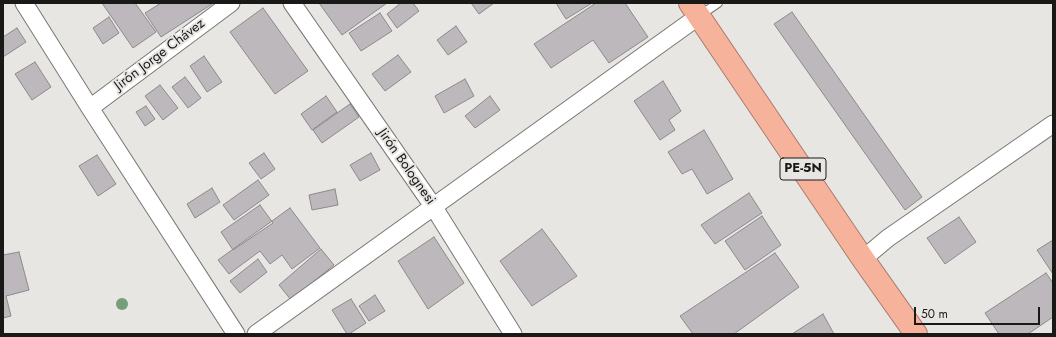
<!DOCTYPE html>
<html>
<head>
<meta charset="utf-8">
<style>
  body { margin:0 }
  #map { position:relative; width:1056px; height:337px; overflow:hidden; background:#e8e6e3; font-family:Jost,sans-serif }
  canvas { display:block }
  .frame { position:absolute; inset:0; border:4px solid #191917; pointer-events:none }
  .scale { position:absolute; left:914px; top:307px; width:126px; height:18px; box-sizing:border-box; border:2px solid #191917; border-top:0; padding-left:5px; font-size:12px; line-height:14px; white-space:nowrap; color:#191917; -webkit-text-stroke:3px #e8e6e3; paint-order:stroke }
</style>
</head>
<body>
<div id="map">
<canvas width="1056" height="337"></canvas>
<div class="frame"></div>
<div class="scale">50 m</div>
</div>
<script>
const context = document.querySelector('canvas').getContext('2d');
context.lineJoin = 'round';
function fillPath(path, color) { context.fillStyle = color; context.fill(path, 'evenodd'); }
const shape = rows => new Path2D(rows.map(r => 'M' + r).join(''));
function trace(path, color, width, dash) { context.strokeStyle = color; context.lineWidth = width; context.lineCap = dash ? 'butt' : 'round'; context.setLineDash(dash || []); context.stroke(path); }
function label(font, color, halo, rows, align = 'center') {
  context.font = font + ' Jost,sans-serif'; context.lineWidth = 4; context.setLineDash([]); context.textBaseline = 'middle'; context.strokeStyle = halo; context.fillStyle = color; for (const [text, x, y, turn = 0] of rows) {
    context.save(); context.translate(x, y); context.rotate((+turn || 0) * Math.PI / 180); context.textAlign = isNaN(turn) ? turn : align; if (halo) context.strokeText(text, 0, 0); context.fillText(text, 0, 0); context.restore();
  }
}
const building = shape([
  [102,3,135,3,156,32,133,48,102,3],
  [161,3,211,3,212,4,161,37,145,13,161,3],
  [319,3,387,3,342,35,319,3],
  [401,3,413,3,419,11,397,28,387,14,401,3],
  [471,3,494,3,479,14,471,3],
  [556,3,592,3,566,19,556,3],
  [596,3,625,3,648,37,609,63,593,40,551,68,534,44,596,3],
  [263,8,308,71,275,94,230,32,263,8],
  [792,12,922,197,905,210,774,24,792,12],
  [380,13,392,31,361,51,349,33,380,13],
  [109,17,119,33,103,44,93,28,109,17],
  [456,26,467,42,448,55,437,40,456,26],
  [17,28,26,42,3,57,3,37,17,28],
  [398,55,411,72,385,91,372,74,398,55],
  [204,56,222,82,207,92,190,66,204,56],
  [35,62,51,87,32,100,15,74,35,62],
  [185,77,201,98,188,108,172,87,185,77],
  [465,79,474,96,444,113,435,96,465,79],
  [663,81,681,111,669,120,675,130,660,140,634,101,663,81],
  [160,85,178,108,163,120,145,96,160,85],
  [326,96,337,112,312,130,301,114,326,96],
  [490,96,500,110,475,128,465,116,490,96],
  [350,104,359,117,322,143,313,130,350,104],
  [146,106,155,119,145,126,136,112,146,106],
  [704,130,733,179,707,194,692,169,682,174,668,152,704,130],
  [264,153,275,169,261,179,249,163,264,153],
  [371,153,380,170,360,181,350,165,371,153],
  [97,155,116,184,98,196,79,166,97,155],
  [258,180,269,195,234,220,223,205,258,180],
  [212,188,220,202,195,218,187,204,212,188],
  [335,189,338,205,312,210,309,195,335,189],
  [749,193,762,213,715,244,701,225,749,193],
  [260,205,273,223,233,250,221,232,260,205],
  [290,208,320,248,292,269,282,255,270,264,260,251,229,274,218,260,290,208],
  [762,216,781,245,745,270,725,241,762,216],
  [959,217,976,242,945,264,927,238,959,217],
  [542,229,577,276,532,306,500,261,542,229],
  [434,237,464,283,428,309,398,261,434,237],
  [1053,240,1053,274,1037,250,1053,240],
  [321,249,334,265,291,300,279,285,321,249],
  [19,252,29,290,6,296,11,316,3,318,3,255,19,252],
  [775,253,799,287,734,334,693,334,680,316,775,253],
  [258,259,267,272,240,293,230,281,258,259],
  [1046,273,1053,283,1053,317,1028,334,999,334,985,313,1046,273],
  [375,295,385,311,369,321,359,306,375,295],
  [351,299,366,323,349,334,347,334,332,310,351,299],
  [823,314,834,334,792,334,823,314]
]);
fillPath(building, '#bcb8bb');
trace(building, '#8c898c', 1);
const lane = shape([
  [699,16,718,3]
]);
const street = shape([
  [24,3,90,108,236,334],
  [292,3,433,206,513,334],
  [90,108,231,3],
  [863,259,888,238,1053,124],
  [256,334,699,16]
]);
const highway = shape([
  [690,3,863,259,916,334]
]);
trace(lane, '#797774', 10);
trace(street, '#797774', 19);
trace(highway, '#a97c6d', 24);
trace(lane, '#fff', 8);
trace(street, '#fff', 17);
trace(highway, '#f7b29b', 22);
context.fillStyle = '#779e7a';
for (const [x, y] of [
  [122,304]
]) { context.beginPath(); context.arc(x, y, 6, 0, 2 * Math.PI); context.fill(); }
for (const [x, y, w] of [
  [803,169,46]
]) { const box = new Path2D(); box.roundRect(x - w / 2, y - 11, w, 22, 3); context.fillStyle = '#e8e6e3'; context.fill(box); trace(box, '#191917', 1); }
label('bold 13px', '#191917', null, [
  ["PE-5N",803,169]
]);
label('14px', '#191917', '#e8e6e3', [
  ["Jirón Jorge Chávez",160,55,-37],
  ["Jirón Bolognesi",406,167,55]
]);
</script>
</body>
</html>
